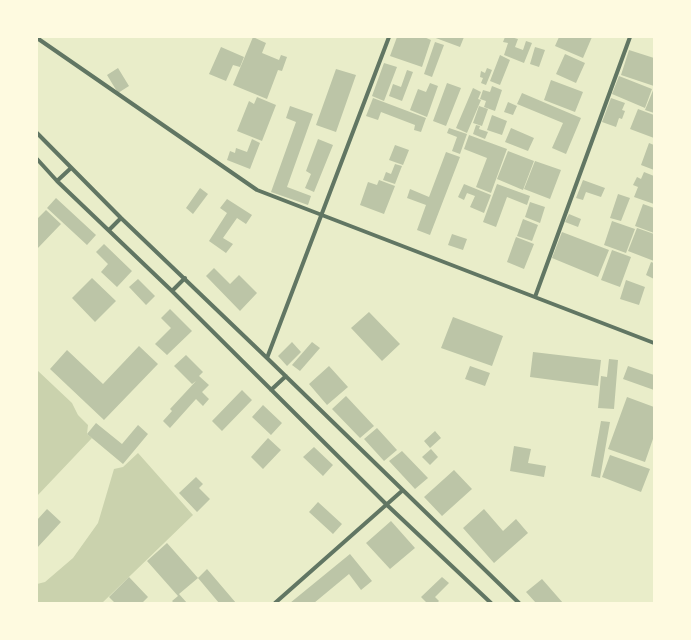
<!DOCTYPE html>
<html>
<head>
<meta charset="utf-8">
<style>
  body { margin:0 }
  #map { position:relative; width:691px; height:640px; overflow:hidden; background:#e9edc9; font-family:Karla,sans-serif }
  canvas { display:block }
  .frame { position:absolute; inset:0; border:38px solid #fefae0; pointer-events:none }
</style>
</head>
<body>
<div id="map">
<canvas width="691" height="640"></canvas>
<div class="frame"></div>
</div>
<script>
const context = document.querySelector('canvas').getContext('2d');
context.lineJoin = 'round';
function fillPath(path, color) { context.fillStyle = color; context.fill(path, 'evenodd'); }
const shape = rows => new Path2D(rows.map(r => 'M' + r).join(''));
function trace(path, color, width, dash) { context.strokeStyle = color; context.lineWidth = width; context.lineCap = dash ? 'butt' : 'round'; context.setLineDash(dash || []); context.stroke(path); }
fillPath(shape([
  [37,370,72,403,78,415,88,425,87,434,92,438,37,496],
  [138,453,193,515,102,603,37,603,37,584,45,582,73,558,98,523,114,469,123,467]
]), '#cad2ad');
fillPath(shape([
  [253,37,266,43,262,53,279,60,281,55,287,57,282,71,278,70,267,99,233,85],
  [397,37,424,37,431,40,422,67,390,56],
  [433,37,464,37,460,47],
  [505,37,511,37,518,39,515,47,523,50,526,41,532,43,524,63,504,55,508,43,503,42],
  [559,37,592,37,583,58,555,46],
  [435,42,444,45,432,77,424,74],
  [221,47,244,57,240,67,233,65,226,81,209,74],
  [535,47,545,50,539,67,530,64],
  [629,50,654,58,654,86,621,75],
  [565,54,585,63,576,83,556,74],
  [500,55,510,60,500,85,490,81],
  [384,63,397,67,384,101,372,96],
  [118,68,129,86,118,93,107,75],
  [487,68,492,70,486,85,481,83,483,78,480,77,481,71,485,73],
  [336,69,356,75,336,132,316,125],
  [407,70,413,72,402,101,389,96,393,84,401,87],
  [619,76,652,89,645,108,612,94],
  [551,80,583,92,575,112,544,100],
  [430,83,438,86,427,117,410,110,418,89,426,92],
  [447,83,461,88,446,126,433,121],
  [492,86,502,90,495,111,484,107,486,101,480,99,483,90,490,92],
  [473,88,481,92,478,99,481,100,467,133,456,128],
  [654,88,654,113,645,110],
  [522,93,581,118,566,154,552,148,563,123,517,104],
  [257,97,276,105,262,141,237,131,249,101,254,104],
  [373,98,426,118,421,132,414,130,415,125,381,112,378,120,366,116],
  [611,98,625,103,622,110,625,111,622,119,619,118,616,127,602,122],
  [508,102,517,106,513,115,504,112],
  [290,106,313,114,287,187,311,196,308,205,271,192,296,122,286,118],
  [479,106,488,109,482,126,473,123],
  [638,109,654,115,654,138,630,129],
  [492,115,507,121,502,135,487,130],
  [476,125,480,126,479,129,488,132,485,139,473,134],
  [449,128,467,134,460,154,452,151,457,137,447,133],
  [511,128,534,138,528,151,505,142],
  [469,135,507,149,491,193,476,187,487,158,464,149],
  [252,139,260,143,250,169,227,160,230,151,235,153,236,148,247,152],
  [318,139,333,145,314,192,305,188,311,174,306,171],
  [649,143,654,145,654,170,641,165],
  [395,145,409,150,403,165,389,160],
  [508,151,534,161,523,190,497,179],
  [446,152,460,157,430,235,417,230,426,205,407,198,410,189,429,197],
  [535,161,561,170,550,199,524,189],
  [395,164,402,166,395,184,383,180,386,172,391,174],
  [644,172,654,176,654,204,634,197,638,187,633,185,637,177,641,179],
  [379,180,395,186,384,214,360,205,368,182,377,185],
  [583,180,605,188,601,197,586,192,583,200,576,198],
  [464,184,491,195,484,213,470,207,475,196,467,193,464,200,458,197],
  [497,184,530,196,527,205,507,197,496,227,483,222],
  [200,188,208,194,193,214,186,208],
  [618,194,630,198,621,221,610,218],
  [56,198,96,235,87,245,47,208],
  [227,199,252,215,246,224,237,218,223,238,233,244,226,253,209,241,227,213,220,208],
  [530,202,545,207,540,223,525,217],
  [643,204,654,208,654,233,635,226],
  [46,210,61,224,37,249,37,219],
  [569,214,581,219,578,227,565,222],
  [523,219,538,225,532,241,517,236],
  [612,221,635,229,626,253,604,245],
  [637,228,654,234,654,261,628,251],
  [562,232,609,250,598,277,552,258],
  [452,234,467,239,463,250,448,245],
  [516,237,534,244,524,269,507,262],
  [104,244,132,271,117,287,101,272,108,264,96,252],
  [612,250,631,257,620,287,601,280],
  [651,262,654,263,654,279,646,275],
  [214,268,230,284,239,275,257,293,240,311,206,276],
  [92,278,116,301,95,322,72,298],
  [138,279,155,296,146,305,129,287],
  [626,280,645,287,639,305,620,299],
  [170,309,192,331,167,355,155,344,171,328,161,318],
  [369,312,400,344,382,361,351,328],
  [453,317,503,336,492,366,441,348],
  [292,342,301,352,287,366,278,356],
  [312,342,320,348,300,371,292,365],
  [139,346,158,364,104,420,50,369,67,350,103,384],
  [533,352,601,360,598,386,530,377],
  [186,355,203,372,199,376,209,385,202,392,209,399,203,406,196,399,170,428,163,421,172,411,170,409,196,381,192,384,174,366],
  [609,359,618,360,614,409,598,408,601,376,607,377],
  [329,366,348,387,327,405,309,384],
  [470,366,490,373,485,386,465,379],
  [628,366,654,375,654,390,623,379],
  [242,390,252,400,222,431,212,421],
  [346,396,374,426,360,438,332,409],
  [627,397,654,407,654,436,645,462,608,449],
  [263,405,282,423,271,435,252,417],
  [601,421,610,422,600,478,591,476],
  [96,423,122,444,138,425,148,434,123,464,87,434],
  [377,428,397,450,384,461,364,439],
  [435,431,441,438,430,448,424,441],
  [268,438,281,450,263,469,251,457],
  [514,446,531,449,528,463,546,466,544,477,510,471],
  [314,447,333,465,323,476,303,457],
  [431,449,438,457,430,465,422,457],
  [402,451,428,478,415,489,389,461],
  [610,455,650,469,641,492,602,477],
  [454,470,472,489,442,516,424,497],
  [196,477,203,484,199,488,210,499,197,512,179,493],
  [318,502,342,524,333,534,309,512],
  [47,509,61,522,37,548,37,520],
  [484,509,503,531,516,519,528,533,494,563,463,528],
  [391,521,415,548,390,569,366,543],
  [167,543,198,578,207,569,236,603,219,603,198,578,179,594,187,603,174,603,172,601,178,596,147,561],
  [350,554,372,581,361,590,349,574,314,603,290,603],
  [129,577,148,597,142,603,115,603,109,597],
  [442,577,449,583,435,597,439,601,437,603,427,603,421,597],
  [542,579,563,603,536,603,526,592]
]), '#bcc5a7');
trace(shape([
  [37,38,257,190,654,343],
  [37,133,121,218,267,358,519,603],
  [37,159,57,181,172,291,387,505,491,603],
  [57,181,71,168],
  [109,230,121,218],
  [172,291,185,278],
  [535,297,630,37],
  [267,358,389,37],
  [271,390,286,376],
  [275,603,403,490]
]), '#617663', 4);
</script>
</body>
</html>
